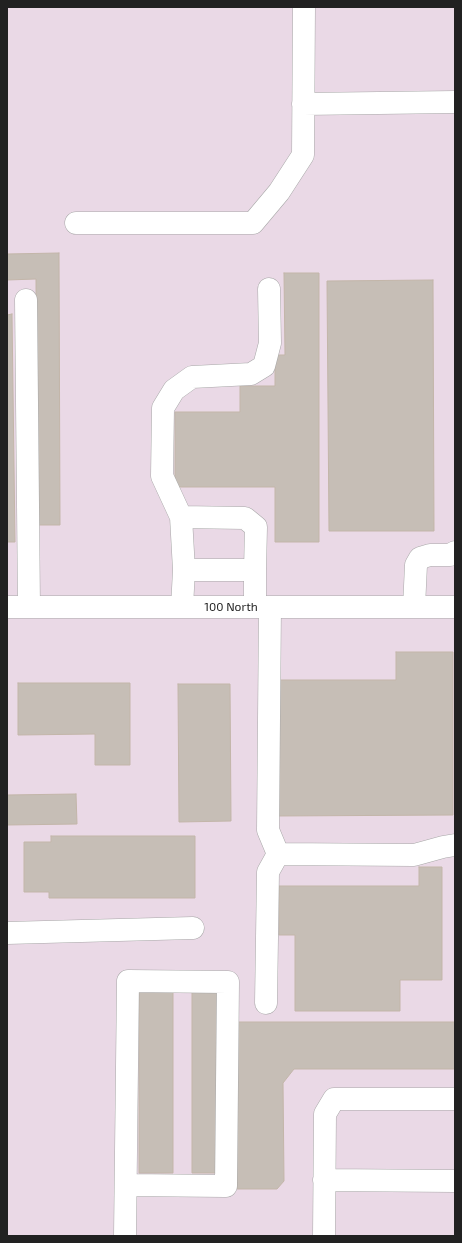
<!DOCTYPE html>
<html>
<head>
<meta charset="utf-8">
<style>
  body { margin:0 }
  #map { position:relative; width:462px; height:1243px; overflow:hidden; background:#f1eee7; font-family:"Exo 2",sans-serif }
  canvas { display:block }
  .frame { position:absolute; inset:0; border:8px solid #212121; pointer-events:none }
</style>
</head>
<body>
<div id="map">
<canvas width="462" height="1243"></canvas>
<div class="frame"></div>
</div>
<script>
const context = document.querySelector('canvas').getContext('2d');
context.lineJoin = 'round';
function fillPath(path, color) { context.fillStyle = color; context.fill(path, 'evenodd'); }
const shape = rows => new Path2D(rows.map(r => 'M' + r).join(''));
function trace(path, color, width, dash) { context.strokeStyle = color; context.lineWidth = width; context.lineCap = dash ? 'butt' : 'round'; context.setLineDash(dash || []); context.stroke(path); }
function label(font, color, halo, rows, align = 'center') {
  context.font = font + ' "Exo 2",sans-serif'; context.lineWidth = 3; context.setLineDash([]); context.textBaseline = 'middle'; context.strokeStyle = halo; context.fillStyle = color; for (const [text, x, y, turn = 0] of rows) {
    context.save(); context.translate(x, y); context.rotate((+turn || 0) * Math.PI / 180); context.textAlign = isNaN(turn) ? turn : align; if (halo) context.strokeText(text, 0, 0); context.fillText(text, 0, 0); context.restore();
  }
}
fillPath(shape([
  [7,7,455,7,455,1236,7,1236]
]), '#ead9e6');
const building = shape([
  [59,253,60,525,37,525,36,279,7,280,7,254,59,253],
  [284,273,319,273,319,542,275,542,275,487,175,487,175,412,240,412,240,386,275,386,275,355,285,355,284,273],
  [433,280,434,531,329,531,327,281,433,280],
  [12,314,15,542,7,542,7,315,12,314],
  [396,652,453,652,453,815,275,816,274,680,396,680,396,652],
  [18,683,130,683,130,765,95,765,95,734,18,735,18,683],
  [178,684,230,684,231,821,179,822,178,684],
  [76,794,77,824,7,825,7,795,76,794],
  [51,836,195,836,195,898,49,898,49,892,24,892,24,842,51,842,51,836],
  [419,867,442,867,442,980,400,980,400,1011,295,1011,295,935,279,935,279,886,419,886,419,867],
  [192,990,218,990,217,1173,192,1173,192,990],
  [139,991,173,991,173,1173,139,1173,139,991],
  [236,1022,455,1022,455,1069,294,1069,283,1083,284,1181,277,1189,237,1189,236,1022]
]);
fillPath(building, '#c6beb6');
trace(building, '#c3b6a9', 1);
const minor = shape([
  [303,104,455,102],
  [76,223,253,223,279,192,303,155,304,7],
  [26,300,29,607],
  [181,517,245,518,256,527,255,570],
  [184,570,181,517,162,476,163,408,174,390,192,377,251,374,264,366,270,343,269,289],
  [7,607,455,607],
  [182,607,184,570,255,570,255,607],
  [270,607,268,830,278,854,414,855,443,847,455,845],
  [414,607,416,565,420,558,430,555,450,555,455,552],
  [7,933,193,928],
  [266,1003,268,872,278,854],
  [324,1180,455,1181],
  [125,1236,128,981,228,982,226,1186,127,1185],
  [324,1236,325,1114,334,1099,455,1099]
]);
trace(minor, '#a8a8a8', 23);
trace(minor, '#fff', 22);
label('12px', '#212121', '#fff', [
  ["100 North",231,607]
]);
</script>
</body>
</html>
